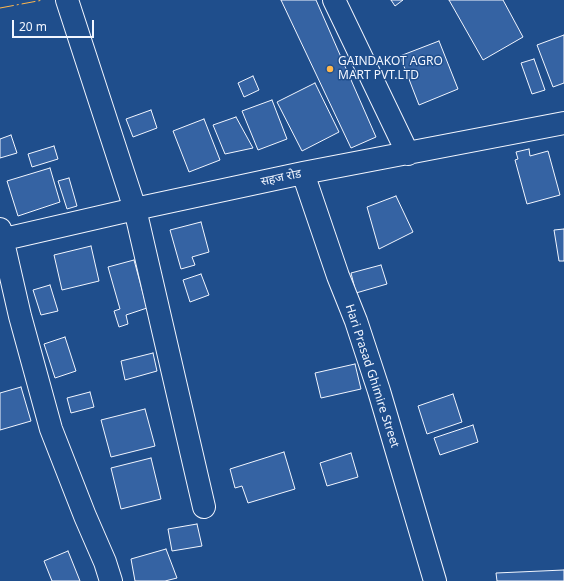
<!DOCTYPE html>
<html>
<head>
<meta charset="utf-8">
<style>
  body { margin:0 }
  #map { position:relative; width:564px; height:581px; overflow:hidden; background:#1f4e8c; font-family:"Noto Sans",sans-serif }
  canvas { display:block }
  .scale { position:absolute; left:12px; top:20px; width:82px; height:18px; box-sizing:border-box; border:2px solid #f2f6ff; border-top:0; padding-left:5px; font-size:12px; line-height:14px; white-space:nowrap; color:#f2f6ff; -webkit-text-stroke:3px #1f4e8c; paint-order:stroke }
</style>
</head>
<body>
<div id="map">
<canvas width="564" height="581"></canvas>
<div class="scale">20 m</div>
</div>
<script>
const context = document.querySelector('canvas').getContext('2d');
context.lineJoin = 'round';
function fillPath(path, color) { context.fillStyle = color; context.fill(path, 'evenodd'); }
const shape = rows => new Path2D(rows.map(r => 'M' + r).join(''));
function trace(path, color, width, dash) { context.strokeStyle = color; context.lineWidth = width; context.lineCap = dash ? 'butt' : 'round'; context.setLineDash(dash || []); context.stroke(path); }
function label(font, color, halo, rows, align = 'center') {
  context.font = font + ' "Noto Sans","Noto Sans Devanagari",sans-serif'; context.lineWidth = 3; context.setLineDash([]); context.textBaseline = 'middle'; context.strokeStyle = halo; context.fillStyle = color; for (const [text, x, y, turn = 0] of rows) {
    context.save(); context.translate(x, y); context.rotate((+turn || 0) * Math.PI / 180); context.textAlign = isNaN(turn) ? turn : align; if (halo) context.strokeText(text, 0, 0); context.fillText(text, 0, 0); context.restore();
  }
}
const building = shape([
  [281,0,316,0,376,137,351,148,281,0],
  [391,0,403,0,395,6,391,0],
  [449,0,503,0,523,37,483,60,449,0],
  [564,35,564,83,553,87,537,45,564,35],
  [439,41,458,89,419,105,400,56,439,41],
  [534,59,545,90,532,94,521,63,534,59],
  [253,76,259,90,244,97,238,83,253,76],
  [315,83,339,132,302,151,277,102,315,83],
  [272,100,287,139,258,150,242,111,272,100],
  [151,110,157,128,133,137,126,119,151,110],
  [236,117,253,148,225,154,213,125,236,117],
  [204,119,220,160,189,172,173,131,204,119],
  [11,135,17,153,0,158,0,139,11,135],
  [54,146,58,159,32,167,28,154,54,146],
  [529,149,530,156,548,151,560,195,527,204,515,160,518,159,516,152,529,149],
  [50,168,60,202,18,216,7,181,50,168],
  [69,178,77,206,67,209,58,181,69,178],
  [396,196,413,232,379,249,367,207,396,196],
  [201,222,209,252,192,257,195,265,181,269,170,230,201,222],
  [564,229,564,261,559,261,554,230,564,229],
  [91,246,99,281,62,290,54,255,91,246],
  [134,260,147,308,126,315,128,324,119,327,114,311,120,309,108,267,134,260],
  [381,265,387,284,356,293,351,273,381,265],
  [201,274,209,295,190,302,183,280,201,274],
  [50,285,58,311,41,315,33,290,50,285],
  [65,337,76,371,55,378,44,344,65,337],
  [153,353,157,371,125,380,121,361,153,353],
  [355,364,361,389,321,398,315,373,355,364],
  [21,387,31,421,0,430,0,393,21,387],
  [90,392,94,407,71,413,67,398,90,392],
  [453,394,462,422,427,434,418,406,453,394],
  [145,409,155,446,111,457,101,420,145,409],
  [473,425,478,442,440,455,434,438,473,425],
  [284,452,295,489,248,503,242,486,235,488,230,469,284,452],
  [351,453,358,477,327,486,320,463,351,453],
  [151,458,161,499,121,509,111,468,151,458],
  [197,524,202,546,172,551,168,529,197,524],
  [166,549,177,578,165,581,135,581,131,559,166,549],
  [68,551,80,581,52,581,44,561,68,551],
  [564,570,564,581,497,581,496,573,564,570]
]);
fillPath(building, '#3563a3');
trace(building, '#f2f6ff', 1);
const minor = shape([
  [67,0,135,209,204,507],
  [334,0,408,154],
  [303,173,338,276,356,321,379,391,435,581],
  [0,229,20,316,51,429,85,516,105,562,111,581],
  [0,240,135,209,303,173,564,123]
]);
trace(minor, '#f2f6ff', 24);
trace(minor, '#1f4e8c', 22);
trace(shape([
  [0,8,43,0]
]), '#ffb74d', 1, [14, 3, 2, 3]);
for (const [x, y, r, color] of [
  [330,69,4,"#ffb74d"]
]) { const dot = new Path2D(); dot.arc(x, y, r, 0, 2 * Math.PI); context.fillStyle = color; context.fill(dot); trace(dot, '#1f4e8c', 1.5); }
label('12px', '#f2f6ff', '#1f4e8c', [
  ["GAINDAKOT AGRO",338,62],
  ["MART PVT.LTD",338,76]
], 'left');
label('12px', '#f2f6ff', '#1f4e8c', [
  ["सहज रोड",281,178,-12],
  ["Hari Prasad Ghimire Street",372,376,72]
]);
</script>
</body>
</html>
